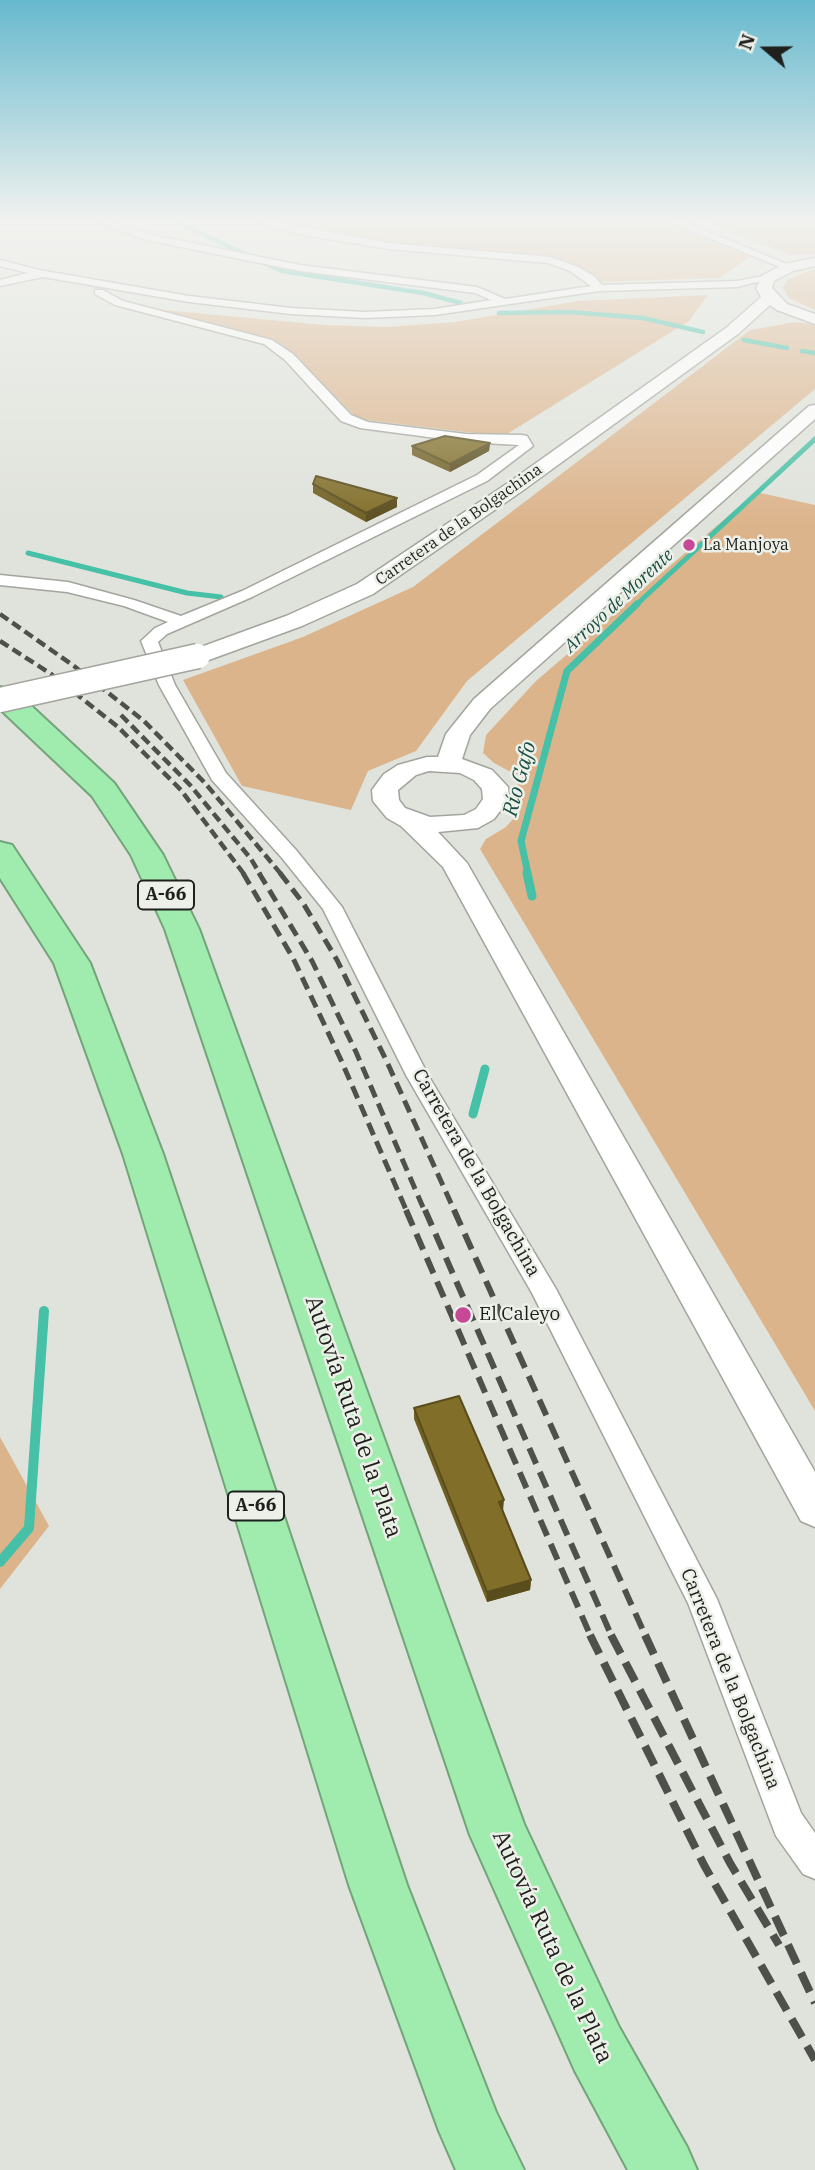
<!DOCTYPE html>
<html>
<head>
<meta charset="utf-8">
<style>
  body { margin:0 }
  #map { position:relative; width:815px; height:2170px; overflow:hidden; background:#e0e3db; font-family:"IBM Plex Serif",serif }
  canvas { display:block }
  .north { position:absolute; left:731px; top:14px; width:70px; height:70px; -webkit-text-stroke:5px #edf0e8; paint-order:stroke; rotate:290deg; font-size:19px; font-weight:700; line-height:28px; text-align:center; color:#1f201d }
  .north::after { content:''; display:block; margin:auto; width:24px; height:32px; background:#1f201d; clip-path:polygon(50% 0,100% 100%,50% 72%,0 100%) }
</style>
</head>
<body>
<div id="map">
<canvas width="815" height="2170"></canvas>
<div class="north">N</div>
</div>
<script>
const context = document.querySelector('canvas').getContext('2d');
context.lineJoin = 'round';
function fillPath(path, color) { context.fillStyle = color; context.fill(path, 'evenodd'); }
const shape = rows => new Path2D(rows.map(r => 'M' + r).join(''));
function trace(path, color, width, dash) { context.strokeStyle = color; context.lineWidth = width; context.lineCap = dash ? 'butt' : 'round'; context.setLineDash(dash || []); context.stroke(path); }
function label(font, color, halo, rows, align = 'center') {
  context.font = font + ' "IBM Plex Serif",serif'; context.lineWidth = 5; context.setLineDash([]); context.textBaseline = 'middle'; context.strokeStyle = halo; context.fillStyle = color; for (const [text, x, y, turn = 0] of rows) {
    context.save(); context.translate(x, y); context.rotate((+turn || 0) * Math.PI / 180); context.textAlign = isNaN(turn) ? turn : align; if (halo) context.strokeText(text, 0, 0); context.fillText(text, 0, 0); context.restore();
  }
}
fillPath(shape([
  [260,221,662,221,750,257,719,278,593,282,550,260,389,246],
  [701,221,815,221,815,254,791,255],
  [815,269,815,310,789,298,783,288,787,280],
  [708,295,689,321,507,434,490,435,358,419,282,344,154,309,324,325,387,327,455,322,578,301],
  [795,322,815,324,815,389,467,681,416,751,368,771,351,810,242,786,183,680,303,637,413,587,750,330],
  [756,492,815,505,815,1411,480,849,486,839,506,827,520,811,522,795,513,773,494,763,483,753,486,735,536,681],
  [0,1437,49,1526,0,1589]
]), '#dcb48c');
trace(shape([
  [174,221,282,271,423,293,461,303],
  [499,313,570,312,643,318,703,332],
  [744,340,787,348],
  [802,351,815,353]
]), '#46c0a7', 4.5);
trace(shape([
  [28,553,187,593,221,597],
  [635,606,815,439]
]), '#46c0a7', 5);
trace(shape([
  [528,874,521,841,567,671,637,604]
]), '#46c0a7', 7);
trace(shape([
  [527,873,532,896],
  [473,1114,485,1069]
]), '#46c0a7', 9);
trace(shape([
  [0,1562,29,1528,44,1311]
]), '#46c0a7', 10);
const street = shape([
  [94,221,110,221,148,234,300,265,477,287,505,299,591,286,570,271,548,263,389,249,303,235,255,221,273,221,389,243,550,257,578,267,594,276,602,285,737,281,768,275,773,278,737,287,599,291,435,315,365,318,291,314,189,302,43,277,0,286,0,280,28,273,0,266,0,260,39,270,189,296,291,308,365,312,435,309,491,300,475,293,300,271,146,240,94,221],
  [667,221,682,221,794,267,785,269,667,221],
  [95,290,103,290,123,301,272,340,293,354,351,415,368,422,466,434,522,435,527,436,533,446,487,481,252,597,167,634,158,642,175,685,226,773,296,850,342,907,428,1075,556,1289,717,1599,801,1813,815,1833,815,1879,803,1874,776,1836,688,1603,532,1293,406,1075,323,909,282,858,212,780,159,685,141,641,155,628,168,622,124,606,67,592,0,585,0,575,68,582,134,600,181,616,242,591,477,475,519,445,466,442,360,428,341,421,285,360,264,344,115,305,95,294,95,290]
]);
const secondary = shape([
  [815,258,815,266,793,271,774,281,772,288,787,304,815,314,815,324,777,310,770,305,738,334,522,491,373,594,302,626,206,661,190,661,187,656,190,651,286,616,357,584,508,483,726,328,761,297,756,288,763,275,784,264,815,258],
  [815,405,815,419,490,709,470,735,462,759,492,770,508,787,509,799,494,819,478,828,438,832,467,863,815,1472,815,1527,801,1521,443,867,401,826,387,818,373,801,372,790,384,774,398,765,427,757,438,757,446,734,474,699,809,406,815,405],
  [429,771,460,773,474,780,482,789,483,799,476,809,464,815,430,817,405,808,399,800,398,790,416,775,429,771]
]);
const highway = shape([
  [0,687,10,690,27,702,114,783,163,855,199,929,524,1824,619,2027,687,2147,697,2170,628,2170,575,2071,470,1835,165,929,131,855,92,796,0,709,0,687],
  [0,842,12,845,90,963,163,1154,407,1885,496,2112,524,2170,456,2170,439,2131,349,1885,123,1154,54,963,0,878,0,842]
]);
trace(street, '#a2a49d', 3);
trace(secondary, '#a2a49d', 3);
trace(highway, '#73a47b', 4);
fillPath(street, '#fff');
fillPath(secondary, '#fff');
fillPath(highway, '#a0ebae');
trace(shape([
  [0,614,74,666,144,721,205,783,281,874],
  [0,641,51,674,118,727,181,790,244,874],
  [121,715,190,785,251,859,260,874]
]), '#4e504b', 4.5, [10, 5]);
trace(shape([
  [243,873,293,958,341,1060,407,1212],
  [259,873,312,961,356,1052,425,1212],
  [280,873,303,903,337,960,387,1062,455,1212]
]), '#4e504b', 5, [13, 7]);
trace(shape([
  [406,1210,591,1637],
  [425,1210,612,1637],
  [454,1210,646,1637]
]), '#4e504b', 6, [17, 9]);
trace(shape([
  [590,1635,704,1865,815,2060],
  [611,1635,730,1863,779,1945],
  [645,1635,815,2003]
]), '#4e504b', 8, [21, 10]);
const secondaryBridge = shape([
  [0,700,198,656]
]);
trace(secondaryBridge, '#a2a49d', 27, []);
trace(secondaryBridge, '#fff', 24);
fillPath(shape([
  [490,443,489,451,450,472,412,455,412,446],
  [313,484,397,507,366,522,313,493],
  [414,1408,503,1511,531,1580,530,1590,487,1602,414,1419]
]), '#6f5f23');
fillPath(shape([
  [490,443,489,451,450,472,450,464],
  [397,498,397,507,366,522,366,513],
  [504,1500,503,1511,499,1502],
  [531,1580,530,1590,487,1602,487,1592]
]), '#5a4d1d');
const building = shape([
  [445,436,490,443,450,464,412,446,445,436],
  [316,476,397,498,366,513,313,484,316,476],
  [459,1396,504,1500,499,1502,531,1580,487,1592,414,1408,459,1396]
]);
fillPath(building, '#816e29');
trace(building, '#5a4d1d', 2);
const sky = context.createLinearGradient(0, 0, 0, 525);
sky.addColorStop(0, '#67b9ce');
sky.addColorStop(0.42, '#f1f2ef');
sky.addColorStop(1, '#f1f2ef00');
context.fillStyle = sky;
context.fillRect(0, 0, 815, 525);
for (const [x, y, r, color] of [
  [689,545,7,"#c64998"],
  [463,1315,9,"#c64998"]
]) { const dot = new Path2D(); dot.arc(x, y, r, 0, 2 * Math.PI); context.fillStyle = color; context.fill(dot); trace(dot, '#edf0e8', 2.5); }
label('16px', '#1f201d', '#edf0e8', [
  ["Carretera de la Bolgachina",459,525,-35]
]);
label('16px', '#1f201d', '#edf0e8', [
  ["La Manjoya",703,545]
], 'left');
label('italic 18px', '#1a4d42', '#edf0e8', [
  ["Arroyo de Morente",619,601,-43]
]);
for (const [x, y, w] of [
  [166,895,56],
  [256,1506,56]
]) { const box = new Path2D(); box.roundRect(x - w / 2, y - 14.5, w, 29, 5); context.fillStyle = '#edf0e8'; context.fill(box); trace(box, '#1f201d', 2); }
label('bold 18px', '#1f201d', null, [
  ["A-66",166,895],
  ["A-66",256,1506]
]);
label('19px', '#1f201d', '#edf0e8', [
  ["Carretera de la Bolgachina",476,1173,60],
  ["Carretera de la Bolgachina",730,1679,68]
]);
label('19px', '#1f201d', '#edf0e8', [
  ["El Caleyo",479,1315]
], 'left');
label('italic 21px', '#1a4d42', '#edf0e8', [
  ["Río Gafo",520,779,-75]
]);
label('23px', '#1f201d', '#edf0e8', [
  ["Autovía Ruta de la Plata",353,1417,71],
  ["Autovía Ruta de la Plata",552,1947,65]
]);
</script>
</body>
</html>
